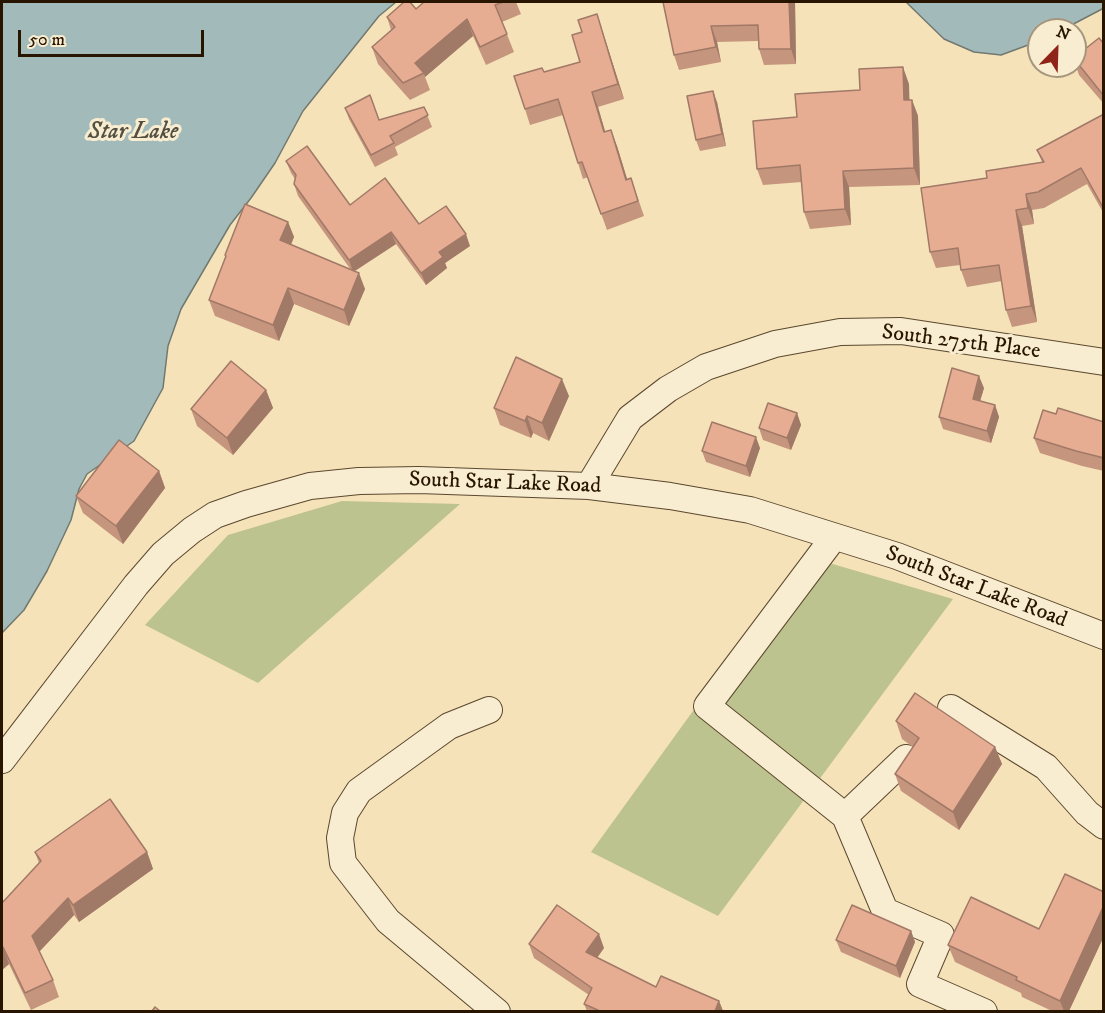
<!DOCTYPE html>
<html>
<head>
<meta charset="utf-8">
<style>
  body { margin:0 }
  #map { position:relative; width:1105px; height:1013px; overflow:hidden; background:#f5e2b8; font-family:"IM FELL DW Pica",serif }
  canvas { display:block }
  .frame { position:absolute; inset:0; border:3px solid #281500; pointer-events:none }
  .north { position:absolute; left:1027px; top:18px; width:60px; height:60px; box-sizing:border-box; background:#f8ecd1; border:2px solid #a5967d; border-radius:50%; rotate:23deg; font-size:16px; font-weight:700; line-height:24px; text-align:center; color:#281500 }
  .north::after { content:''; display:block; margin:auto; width:21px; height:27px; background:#8f2418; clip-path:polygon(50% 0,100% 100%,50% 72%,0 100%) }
  .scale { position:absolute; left:18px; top:30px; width:186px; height:27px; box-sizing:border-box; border:3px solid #281500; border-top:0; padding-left:8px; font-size:18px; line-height:21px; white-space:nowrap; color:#281500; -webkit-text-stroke:4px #f8ecd1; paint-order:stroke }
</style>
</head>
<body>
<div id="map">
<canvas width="1105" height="1013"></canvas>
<div class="frame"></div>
<div class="north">N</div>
<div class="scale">50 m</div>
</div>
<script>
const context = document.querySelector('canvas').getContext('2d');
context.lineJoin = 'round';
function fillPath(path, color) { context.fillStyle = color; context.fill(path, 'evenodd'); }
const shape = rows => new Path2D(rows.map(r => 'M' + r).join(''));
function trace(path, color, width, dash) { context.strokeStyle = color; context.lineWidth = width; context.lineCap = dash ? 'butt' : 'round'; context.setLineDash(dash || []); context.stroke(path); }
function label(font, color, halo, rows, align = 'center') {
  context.font = font + ' "IM FELL DW Pica",serif'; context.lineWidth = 6; context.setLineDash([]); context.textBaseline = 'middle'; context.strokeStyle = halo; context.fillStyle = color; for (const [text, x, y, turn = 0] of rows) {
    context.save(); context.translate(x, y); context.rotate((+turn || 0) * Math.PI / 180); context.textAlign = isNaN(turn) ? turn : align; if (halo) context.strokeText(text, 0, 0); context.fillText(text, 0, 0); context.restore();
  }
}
fillPath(shape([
  [342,501,460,504,258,683,145,625,228,535],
  [805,556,953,599,718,916,591,852]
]), '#bdc38e');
const water = shape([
  [2,2,396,2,379,16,303,111,275,163,251,198,230,225,181,309,168,346,163,388,134,441,87,474,79,489,71,520,47,571,24,610,2,633,2,2],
  [906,2,1103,2,1104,8,1062,30,1039,30,1039,41,1001,55,974,52,944,39,906,2]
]);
fillPath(water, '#a2bbba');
trace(water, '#717970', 1.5);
const minor = shape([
  [589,486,630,418,668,389,706,367,775,344,840,332,901,331,1104,362],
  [834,537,707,706,845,816,885,911,941,935,920,984,984,1012],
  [951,708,1046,767,1087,813,1104,826],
  [489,710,449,726,359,791,345,813,340,838,343,863,388,921,497,1012],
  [2,760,136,585,163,554,192,530,215,515,246,504,310,486,359,481,419,480,589,486,670,496,750,510,897,556,1104,636],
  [845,816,906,758]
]);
trace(minor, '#5b482e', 28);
trace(minor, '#f8ecd1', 26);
fillPath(shape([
  [424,2,516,2,521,14,502,22,514,52,486,65,473,36,425,77,430,90,410,100,378,64,372,47,391,30,387,17,416,9],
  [663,2,795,2,796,64,764,65,759,49,758,41,717,42,721,62,679,70,674,55],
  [597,14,624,99,598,107,605,132,617,146,627,179,631,178,644,216,607,230,588,177,583,179,563,115,530,125,525,109,544,72,580,62,582,32],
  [1104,44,1104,104,1079,75,1075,63,1075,57],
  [909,84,909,100,912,100,918,116,920,185,849,187,851,225,810,229,804,212,802,182,763,185,757,169,797,117,860,90],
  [717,102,726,146,700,151,696,140],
  [424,107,432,127,395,147,398,155,375,167,349,119,345,108,379,120],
  [1104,114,1104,214,1087,184,1044,208,1032,210,1034,224,1022,226,1037,322,1012,327,1006,310,1002,281,967,287,961,270,960,265,936,268,930,252,987,178,1042,162,1037,150],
  [286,161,350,205,419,224,470,246,445,263,447,268,426,285,396,244,355,271,365,289,349,326,294,304,279,341,215,316,209,300,225,258,225,255,288,222,294,237,291,245,351,270,298,196,294,184,295,179,291,173],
  [984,388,980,401,995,405,999,417,991,443,943,429,939,417],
  [266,390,273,408,233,455,197,426,191,409],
  [569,396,549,441,533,433,531,438,500,425,494,408],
  [797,413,801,425,791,450,763,440,759,428],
  [1104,422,1104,471,1082,466,1040,453,1034,438],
  [760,448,750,477,706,462,702,451],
  [159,471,165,488,123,544,83,513,76,496],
  [896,721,995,747,1002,764,959,830,901,791,895,774,913,747,902,739],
  [35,852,147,852,153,869,79,922,74,915,39,952,53,980,59,997,31,1010,9,964,2,970,2,903,39,863],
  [1104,892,1104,936,1069,1011,1052,1011,1022,997,1021,993,955,962,948,945,1039,929],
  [911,931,915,942,900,978,841,952,836,940],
  [529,944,604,948,597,958,656,987,719,1001,723,1011,587,1011,584,1004,589,995,534,958]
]), '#c6957e');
fillPath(shape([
  [789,2,795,2,796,64,791,49],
  [597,14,602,30,624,99,618,84],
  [467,19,473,36,425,77,424,73,415,63],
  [711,26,717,42,721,62,716,47],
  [903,67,909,84,910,117,904,100],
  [713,91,717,102,726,146,722,134],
  [592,92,598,107,610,148,604,132],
  [912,100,918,116,920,185,914,168],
  [611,130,617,146,632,195,626,180],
  [843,171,849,187,851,225,845,209],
  [1026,194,1032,210,1034,224,1028,208],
  [1016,210,1022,226,1037,322,1031,306],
  [288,222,294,237,286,256,280,240],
  [391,232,396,244,353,272,349,260],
  [466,234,470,246,445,263,447,268,426,285,421,273,439,252],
  [359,273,365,289,349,326,344,310],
  [288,288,294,304,279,341,273,325],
  [979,376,984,388,977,411,973,399],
  [562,379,569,396,549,441,542,423],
  [266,390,273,408,233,455,227,438],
  [995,405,999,417,991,443,987,431],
  [797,413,801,425,791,450,787,438],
  [527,416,533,433,531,438,525,421],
  [756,437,760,448,750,477,746,466],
  [159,471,165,488,123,544,116,526],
  [995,747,1002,764,959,830,953,812],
  [147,852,153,869,79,922,73,905],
  [68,898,74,915,38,953,32,936],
  [1104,905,1104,936,1069,1011,1064,1011,1060,1001],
  [911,931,915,942,900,978,896,966],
  [599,934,604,948,591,966,586,952],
  [3,947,9,964,2,970,2,948],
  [719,1001,723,1011,715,1011]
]), '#a17967');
const building = shape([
  [404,2,410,2,416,9,424,2,503,2,495,5,507,34,480,47,467,19,415,63,424,73,403,83,372,47,395,27,387,17,404,2],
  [663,2,789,2,791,49,759,49,758,25,711,26,716,47,674,55,663,2],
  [597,14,618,84,592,92,604,132,611,130,626,180,631,178,638,201,601,214,582,162,578,163,558,99,525,109,514,76,542,68,544,72,580,62,572,35,582,32,578,20,597,14],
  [1099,38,1104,44,1104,96,1075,60,1075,57,1099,38],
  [903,67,904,100,912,100,914,168,843,171,845,209,804,212,800,165,757,169,753,121,797,117,795,94,860,90,859,69,903,67],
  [713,91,722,134,696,140,687,96,713,91],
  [370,95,379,120,424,107,428,115,390,136,394,143,371,155,345,108,370,95],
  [1104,114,1104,209,1081,168,1038,192,1026,194,1028,208,1016,210,1031,306,1006,310,999,265,961,270,958,248,930,252,921,188,987,178,986,171,1044,162,1037,150,1104,114],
  [307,146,350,205,385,178,419,224,446,206,466,234,439,252,443,257,421,273,391,232,349,260,294,184,296,175,286,161,307,146],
  [245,204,288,222,280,240,359,273,344,310,288,288,273,325,209,300,226,256,225,255,245,204],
  [516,357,562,379,542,423,527,416,525,421,494,408,516,357],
  [231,361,266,390,227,438,191,409,231,361],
  [952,368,979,376,973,399,995,405,987,431,939,417,952,368],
  [768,403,797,413,787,438,759,428,768,403],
  [1058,408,1104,422,1104,458,1076,451,1034,438,1043,410,1056,414,1058,408],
  [712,422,756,437,746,466,702,451,712,422],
  [119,440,159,471,116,526,76,496,119,440],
  [915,693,995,747,953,812,895,774,919,738,896,721,915,693],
  [110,799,147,852,73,905,68,898,32,936,53,980,25,993,3,947,2,948,2,903,41,861,35,852,110,799],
  [1065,874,1104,892,1104,905,1060,1001,1016,980,1017,977,948,945,971,897,1039,929,1065,874],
  [557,905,599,934,586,952,656,987,661,976,719,1001,715,1011,600,1011,584,1004,592,988,529,944,557,905],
  [852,905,911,931,896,966,836,940,852,905],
  [155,1007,160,1011,152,1011,155,1007]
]);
fillPath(building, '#e6ad93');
trace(building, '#a17967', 1.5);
label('22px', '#281500', '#f8ecd1', [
  ["South 275th Place",961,343,7],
  ["South Star Lake Road",505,484,2],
  ["South Star Lake Road",976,588,21]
]);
label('italic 24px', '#534f41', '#f8ecd1', [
  ["Star Lake",133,133]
]);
</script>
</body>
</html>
